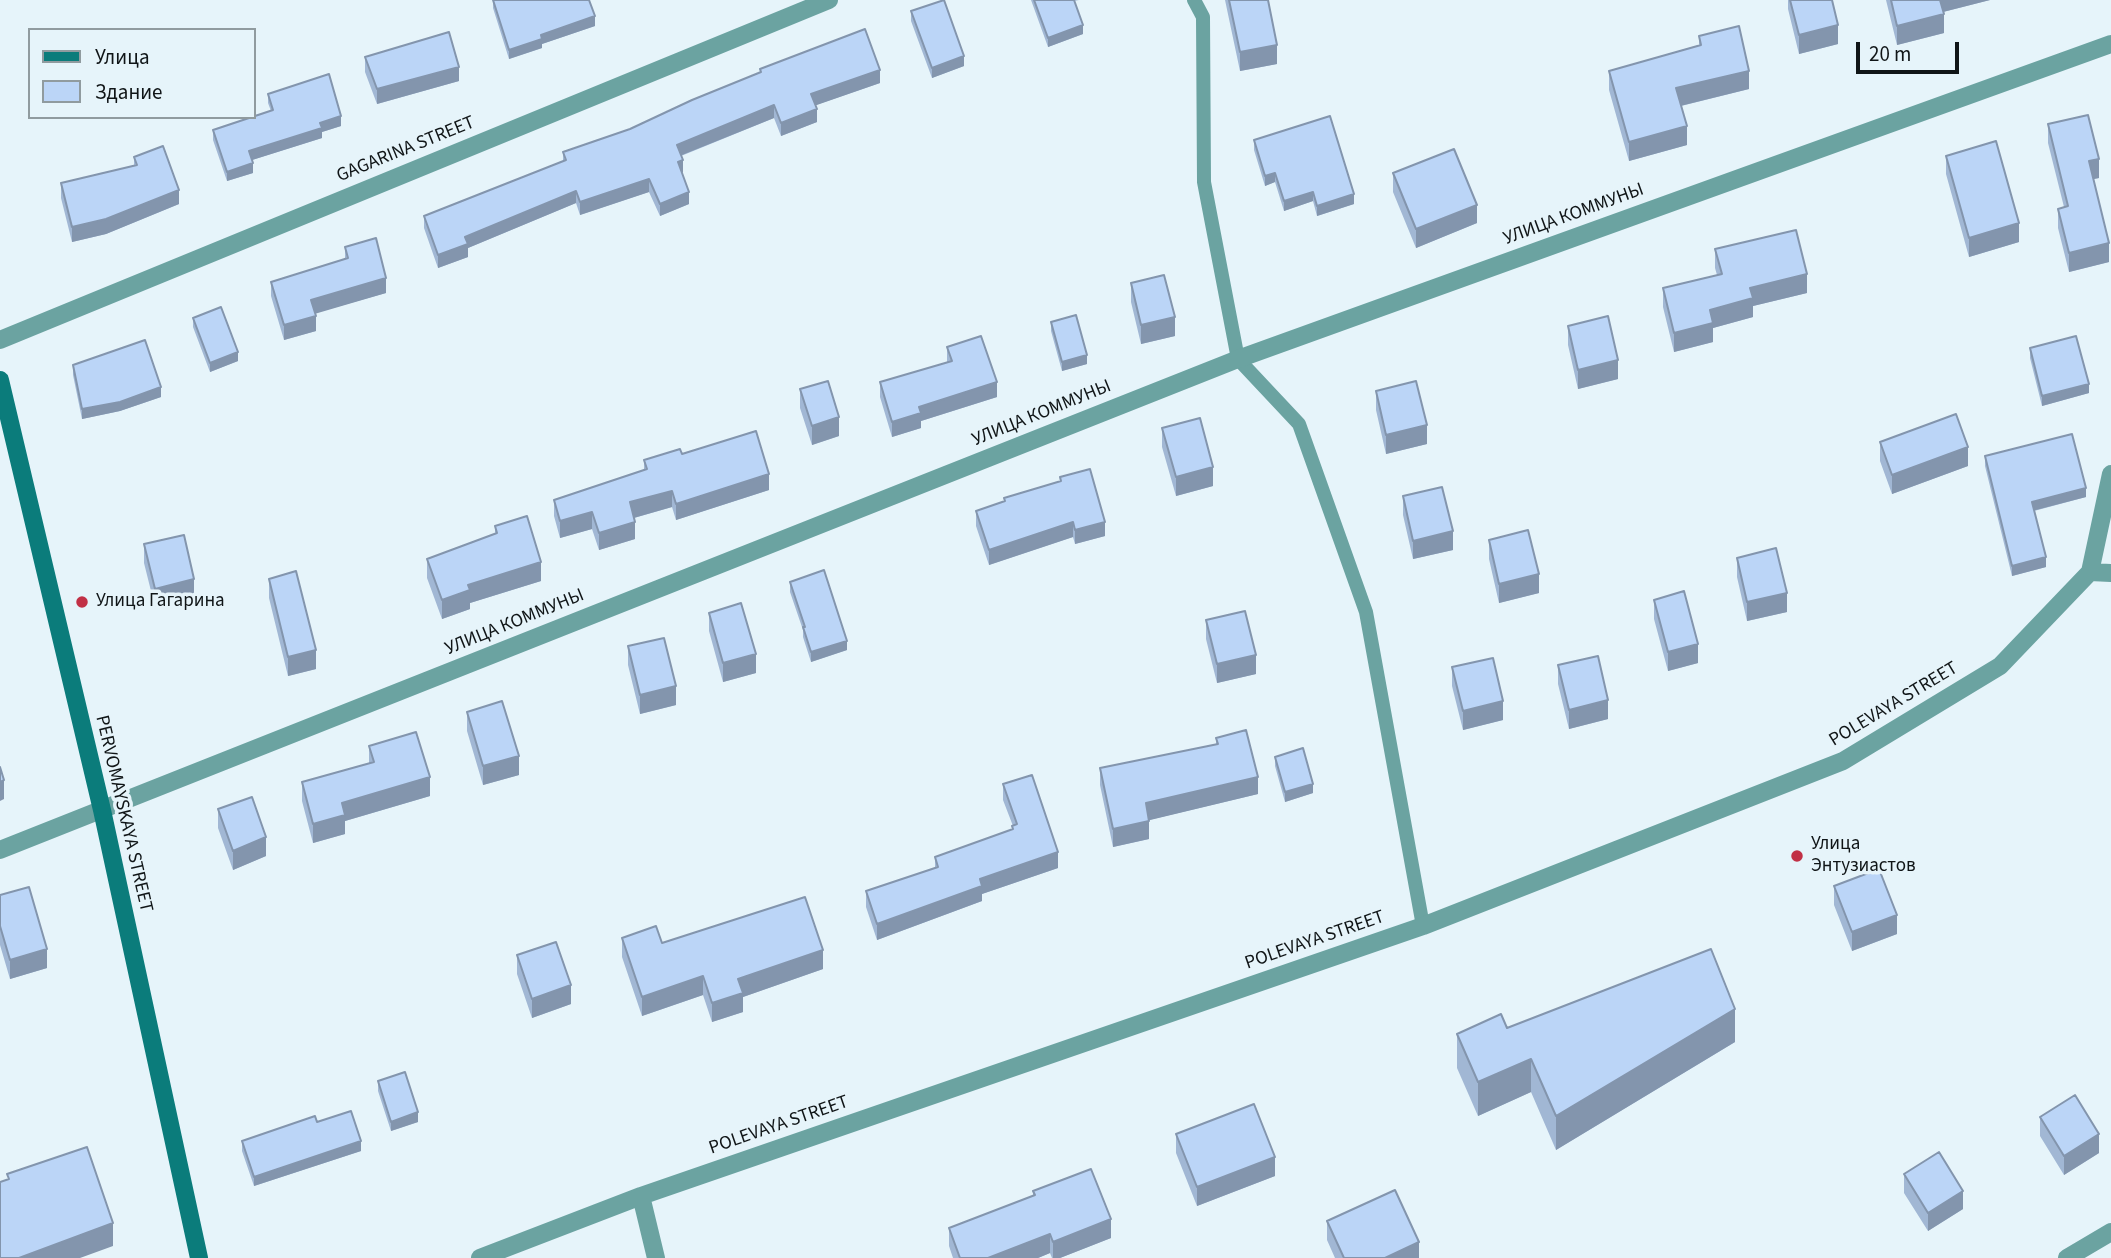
<!DOCTYPE html>
<html>
<head>
<meta charset="utf-8">
<style>
  body { margin:0 }
  #map { position:relative; width:2111px; height:1258px; overflow:hidden; background:#e6f4fa; font-family:"Source Sans 3",sans-serif }
  canvas { display:block }
  .legend { position:absolute; left:28px; top:28px; width:228px; height:91px; box-sizing:border-box; background:#e6f4fa; border:2px solid #909b9f; margin:0; padding:9px 12px; list-style:none; font-size:21px; color:#101517 }
  .legend li { display:flex; align-items:center; gap:14px; height:35px }
  .legend b { width:35px; border:2px solid #909b9f }
  .scale { position:absolute; left:1856px; top:42px; width:103px; height:32px; box-sizing:border-box; border:4px solid #101517; border-top:0; padding-left:9px; font-size:21px; line-height:24px; white-space:nowrap; color:#101517; -webkit-text-stroke:5px #e6f4fa; paint-order:stroke }
</style>
</head>
<body>
<div id="map">
<canvas width="2111" height="1258"></canvas>
<ul class="legend">
<li><b style="height:9px;background:#0b7c7b"></b>Улица</li>
<li><b style="height:19px;background:#bbd5f7"></b>Здание</li>
</ul>
<div class="scale">20 m</div>
</div>
<script>
const context = document.querySelector('canvas').getContext('2d');
context.lineJoin = 'round';
const shape = rows => new Path2D(rows.map(r => 'M' + r).join(''));
function trace(path, color, width, dash) { context.strokeStyle = color; context.lineWidth = width; context.lineCap = dash ? 'butt' : 'round'; context.setLineDash(dash || []); context.stroke(path); }
function fillPath(path, color) { context.fillStyle = color; context.fill(path, 'evenodd'); }
function label(font, color, halo, rows, align = 'center') {
  context.font = font + ' "Source Sans 3",sans-serif'; context.lineWidth = 7; context.setLineDash([]); context.textBaseline = 'middle'; context.strokeStyle = halo; context.fillStyle = color; for (const [text, x, y, turn = 0] of rows) {
    context.save(); context.translate(x, y); context.rotate((+turn || 0) * Math.PI / 180); context.textAlign = isNaN(turn) ? turn : align; if (halo) context.strokeText(text, 0, 0); context.fillText(text, 0, 0); context.restore();
  }
}
trace(shape([
  [1194,0,1203,17,1204,182,1238,359,1299,424,1366,612,1423,926]
]), '#6ba3a1', 14);
trace(shape([
  [0,340,829,0],
  [2090,572,2111,474],
  [0,850,1238,359,2111,44],
  [641,1196,656,1258],
  [480,1258,641,1196,1423,926,1843,761,2000,666,2090,572,2111,573],
  [2067,1258,2111,1232]
]), '#6ba3a1', 18);
trace(shape([
  [0,380,102,810,199,1258]
]), '#0b7c7b', 18);
fillPath(shape([
  [493,0,595,26,542,44,542,48,509,59,493,8],
  [1031,0,1079,0,1074,1,1083,34,1048,47],
  [1225,0,1268,0,1277,64,1240,71],
  [1788,0,1832,0,1838,44,1799,54,1788,9],
  [1886,0,1990,0,1943,12,1944,33,1897,45],
  [911,11,964,66,932,78,911,21],
  [1699,36,1749,89,1681,106,1687,145,1629,161,1609,90,1609,71,1699,45],
  [365,57,459,81,377,104,365,72],
  [760,69,880,83,816,105,817,122,781,136,774,118,681,156,683,172,682,173,689,204,660,216,649,192,580,215,576,203,468,248,468,257,438,268,424,228,424,216,563,161,563,152,630,129,760,73],
  [268,94,341,126,322,132,322,138,252,160,253,173,227,181,213,140,213,130,271,111,268,103],
  [2048,124,2099,178,2093,179,2109,262,2069,272,2058,228,2058,209,2064,207,2048,143],
  [1254,140,1354,204,1317,216,1313,201,1284,211,1275,182,1265,186,1254,150],
  [1946,156,2019,242,1969,257,1946,174],
  [134,157,179,204,106,234,72,242,61,198,61,183,134,166],
  [1393,173,1477,223,1416,248,1393,192],
  [345,247,386,293,315,313,316,331,284,340,271,296,271,282,345,259],
  [1715,249,1807,293,1753,306,1753,317,1713,328,1713,342,1674,352,1663,307,1663,288,1717,275,1715,268],
  [1131,283,1175,336,1141,344,1131,302],
  [193,318,238,361,210,372,193,327],
  [1051,322,1087,364,1062,371,1051,331],
  [1568,326,1618,379,1578,389,1568,345],
  [947,347,997,397,921,421,921,428,892,437,880,397,880,382,947,363],
  [2030,348,2089,393,2042,406,2030,358],
  [73,365,161,397,120,411,82,419,73,375],
  [800,389,839,436,812,445,800,408],
  [1376,391,1427,444,1386,454,1376,410],
  [1162,428,1213,486,1176,496,1162,447],
  [1880,442,1968,466,1892,494,1880,461],
  [682,454,769,490,676,520,672,507,634,518,635,539,599,550,592,529,560,538,554,516,554,500,644,470,644,460],
  [1985,456,2086,497,2034,511,2046,567,2012,576,1985,466],
  [1060,477,1105,536,1075,544,1073,537,989,565,976,526,976,511,1004,501,1004,498,1060,481],
  [1403,496,1453,550,1413,559,1403,515],
  [495,526,541,581,470,603,470,609,442,619,427,578,427,559,495,534],
  [1489,540,1539,593,1499,603,1489,559],
  [144,544,194,598,155,607,144,563],
  [1737,558,1787,612,1747,621,1737,577],
  [269,579,316,669,288,676,269,598],
  [790,582,847,650,811,662,803,637,803,630,790,592],
  [1654,600,1698,663,1668,671,1654,619],
  [709,613,756,673,723,682,709,631],
  [1206,620,1256,674,1217,683,1206,639],
  [628,646,676,705,640,714,628,665],
  [1558,665,1608,719,1569,729,1558,684],
  [1452,667,1503,720,1463,730,1452,686],
  [467,712,519,775,483,785,467,731],
  [1216,738,1258,794,1149,820,1149,839,1113,847,1100,785,1100,768,1216,745],
  [369,746,430,796,345,821,345,834,313,843,302,801,302,782,369,764],
  [1275,757,1313,793,1285,802,1275,766],
  [1003,784,1058,868,982,894,982,901,877,940,866,907,866,891,935,868,935,857,1012,830,1013,826,1003,800],
  [218,809,266,856,233,870,218,828],
  [1834,886,1897,934,1852,951,1834,905],
  [0,895,47,968,10,979,0,945],
  [622,938,662,943,823,969,743,997,743,1012,712,1022,703,995,642,1016,622,957],
  [517,955,571,1004,532,1018,517,974],
  [1507,1028,1735,1042,1556,1150,1531,1092,1478,1116,1457,1068,1457,1034],
  [378,1081,418,1122,391,1131,378,1091],
  [2040,1117,2099,1153,2064,1175,2040,1136],
  [317,1122,361,1151,254,1186,242,1151,242,1141],
  [1176,1134,1275,1176,1197,1206,1176,1153],
  [1904,1174,1963,1209,1928,1231,1904,1193],
  [1033,1191,1111,1238,1060,1258,1052,1258,1050,1253,1038,1258,953,1258,949,1246,949,1228,1033,1196],
  [1327,1221,1419,1258,1335,1258,1327,1240]
]), '#a1b7d4');
fillPath(shape([
  [1939,0,1990,0,1939,13],
  [1944,14,1944,33,1897,45,1897,26],
  [595,16,595,26,542,44,542,48,509,59,509,50,541,35],
  [1083,25,1083,34,1048,47,1048,38],
  [1838,25,1838,44,1799,54,1799,35],
  [1277,45,1277,64,1240,71,1240,52],
  [964,56,964,66,932,78,932,68],
  [459,67,459,81,377,104,377,89],
  [880,70,880,83,811,107,811,94],
  [1749,71,1749,89,1676,107,1676,88],
  [774,105,774,118,677,157,677,145],
  [817,109,817,122,781,136,781,123],
  [341,116,341,126,322,132,322,138,249,161,249,151,320,123],
  [1687,126,1687,145,1629,161,1629,142],
  [2099,159,2099,178,2089,180,2089,161],
  [683,160,683,172,678,175,678,162],
  [253,163,253,173,227,181,227,172],
  [1275,173,1275,182,1265,186,1265,176],
  [649,179,649,192,580,215,580,202],
  [179,190,179,204,106,234,72,242,72,227],
  [576,191,576,203,468,248,468,257,438,268,438,255,465,237],
  [689,192,689,204,660,216,660,204],
  [1313,192,1313,201,1284,211,1284,201],
  [1354,194,1354,204,1317,216,1317,206],
  [1477,205,1477,223,1416,248,1416,229],
  [2019,223,2019,242,1969,257,1969,238],
  [2109,243,2109,262,2069,272,2069,253],
  [1807,274,1807,293,1753,306,1753,317,1713,328,1713,342,1674,352,1674,333,1710,310,1750,288],
  [386,278,386,293,311,315,311,300],
  [316,316,316,331,284,340,284,325],
  [1175,317,1175,336,1141,344,1141,325],
  [238,352,238,361,210,372,210,363],
  [1087,355,1087,364,1062,371,1062,362],
  [1618,360,1618,379,1578,389,1578,370],
  [997,382,997,397,921,421,921,428,892,437,892,422,919,407],
  [2089,384,2089,393,2042,406,2042,396],
  [161,387,161,397,120,411,82,419,82,409],
  [839,417,839,436,812,445,812,426],
  [1427,425,1427,444,1386,454,1386,435],
  [1968,447,1968,466,1892,494,1892,475],
  [1213,467,1213,486,1176,496,1176,477],
  [769,474,769,490,676,520,676,504],
  [2086,488,2086,497,2032,511,2032,502],
  [672,491,672,507,630,519,630,502],
  [592,512,592,529,560,538,560,521],
  [635,522,635,539,599,550,599,533],
  [1073,522,1073,537,989,565,989,550],
  [1105,522,1105,536,1075,544,1075,530],
  [1453,531,1453,550,1413,559,1413,541],
  [2046,557,2046,567,2012,576,2012,566],
  [541,562,541,581,470,603,470,609,442,619,442,600,468,585],
  [1539,574,1539,593,1499,603,1499,584],
  [194,579,194,598,155,607,155,589],
  [1787,593,1787,612,1747,621,1747,602],
  [847,641,847,650,811,662,811,652],
  [1698,644,1698,663,1668,671,1668,652],
  [316,650,316,669,288,676,288,657],
  [756,654,756,673,723,682,723,663],
  [1256,655,1256,674,1217,683,1217,664],
  [676,686,676,705,640,714,640,695],
  [1608,700,1608,719,1569,729,1569,710],
  [1503,701,1503,720,1463,730,1463,711],
  [519,756,519,775,483,785,483,766],
  [430,777,430,796,345,821,345,834,313,843,313,824,342,803],
  [1258,777,1258,794,1146,821,1146,803],
  [4,780,4,799,0,801,0,782],
  [1313,784,1313,793,1285,802,1285,792],
  [1149,821,1149,839,1113,847,1113,829],
  [266,837,266,856,233,870,233,851],
  [1058,852,1058,868,982,894,982,901,877,940,877,924,980,879],
  [1897,915,1897,934,1852,951,1852,932],
  [47,949,47,968,10,979,10,960],
  [823,950,823,969,743,997,743,1012,712,1022,712,1003,738,979],
  [703,976,703,995,642,1016,642,997],
  [571,985,571,1004,532,1018,532,999],
  [1735,1009,1735,1042,1556,1150,1556,1116],
  [1531,1059,1531,1092,1478,1116,1478,1082],
  [418,1112,418,1122,391,1131,391,1122],
  [2099,1134,2099,1153,2064,1175,2064,1156],
  [361,1141,361,1151,254,1186,254,1177],
  [1275,1157,1275,1176,1197,1206,1197,1187],
  [1963,1191,1963,1209,1928,1231,1928,1213],
  [1111,1219,1111,1238,1060,1258,1053,1258,1053,1242],
  [113,1223,113,1246,80,1258,19,1258],
  [1050,1234,1050,1253,1038,1258,988,1258],
  [1419,1242,1419,1258,1385,1258]
]), '#8395ad');
const building = shape([
  [493,0,589,0,595,16,541,35,542,39,509,50,493,0],
  [944,0,964,56,932,68,911,11,944,0],
  [1034,0,1074,0,1083,25,1048,38,1034,0],
  [1229,0,1268,0,1277,45,1240,52,1229,0],
  [1790,0,1832,0,1838,25,1799,35,1790,0],
  [1891,0,1940,0,1944,14,1897,26,1891,0],
  [1739,26,1749,71,1676,88,1687,126,1629,142,1609,71,1701,45,1699,36,1739,26],
  [865,29,880,70,811,94,817,109,781,123,774,105,677,145,683,160,678,162,689,192,660,204,649,179,580,202,576,191,465,237,468,244,438,255,424,216,566,160,563,152,630,129,692,100,761,72,760,69,865,29],
  [449,32,459,67,377,89,365,57,449,32],
  [329,74,341,116,320,123,322,128,249,151,253,163,227,172,213,130,273,110,268,94,329,74],
  [2088,115,2099,159,2089,161,2109,243,2069,253,2058,209,2068,206,2048,124,2088,115],
  [1330,116,1354,194,1317,206,1313,192,1284,201,1275,173,1265,176,1254,140,1330,116],
  [1996,141,2019,223,1969,238,1946,156,1996,141],
  [163,146,179,190,106,219,72,227,61,183,137,165,134,157,163,146],
  [1454,149,1477,205,1416,229,1393,173,1454,149],
  [1796,230,1807,274,1750,288,1753,298,1710,310,1713,323,1674,333,1663,288,1722,274,1715,249,1796,230],
  [376,238,386,278,311,300,316,316,284,325,271,282,348,258,345,247,376,238],
  [1164,275,1175,317,1141,325,1131,283,1164,275],
  [221,307,238,352,210,363,193,318,221,307],
  [1076,315,1087,355,1062,362,1051,322,1076,315],
  [1608,316,1618,360,1578,370,1568,326,1608,316],
  [981,336,997,382,919,407,921,413,892,422,880,382,952,361,947,347,981,336],
  [2076,336,2089,384,2042,396,2030,348,2076,336],
  [145,340,161,387,120,402,82,409,73,365,145,340],
  [828,381,839,417,812,426,800,389,828,381],
  [1416,381,1427,425,1386,435,1376,391,1416,381],
  [1956,414,1968,447,1892,475,1880,442,1956,414],
  [1200,418,1213,467,1176,477,1162,428,1200,418],
  [756,431,769,474,676,504,672,491,630,502,635,522,599,533,592,512,560,521,554,500,647,469,644,460,680,449,682,454,756,431],
  [2072,434,2086,488,2032,502,2046,557,2012,566,1985,456,2072,434],
  [1090,469,1105,522,1075,530,1073,522,989,550,976,511,1005,501,1004,498,1061,481,1060,477,1090,469],
  [1442,487,1453,531,1413,541,1403,496,1442,487],
  [527,516,541,562,468,585,470,590,442,600,427,559,497,533,495,526,527,516],
  [1528,530,1539,574,1499,584,1489,540,1528,530],
  [184,535,194,579,155,589,144,544,184,535],
  [1776,548,1787,593,1747,602,1737,558,1776,548],
  [824,570,847,641,811,652,803,627,805,627,790,582,824,570],
  [296,571,316,650,288,657,269,579,296,571],
  [1684,591,1698,644,1668,652,1654,600,1684,591],
  [741,603,756,654,723,663,709,613,741,603],
  [1245,611,1256,655,1217,664,1206,620,1245,611],
  [664,638,676,686,640,695,628,646,664,638],
  [1598,656,1608,700,1569,710,1558,665,1598,656],
  [1493,658,1503,701,1463,711,1452,667,1493,658],
  [502,701,519,756,483,766,467,712,502,701],
  [1246,730,1258,777,1146,803,1149,821,1113,829,1100,768,1218,744,1216,738,1246,730],
  [416,732,430,777,342,803,345,815,313,824,302,782,374,762,369,746,416,732],
  [1303,748,1313,784,1285,792,1275,757,1303,748],
  [0,767,4,780,0,782,0,767],
  [1032,775,1058,852,980,879,982,886,877,924,866,891,938,867,935,857,1013,829,1012,826,1017,824,1003,784,1032,775],
  [252,797,266,837,233,851,218,809,252,797],
  [1879,869,1897,915,1852,932,1834,886,1879,869],
  [29,887,47,949,10,960,0,926,0,895,29,887],
  [805,897,823,950,738,979,743,993,712,1003,703,976,642,997,622,938,656,926,662,943,805,897],
  [556,942,571,985,532,999,517,955,556,942],
  [1711,949,1735,1009,1556,1116,1531,1059,1478,1082,1457,1034,1501,1014,1507,1028,1711,949],
  [405,1072,418,1112,391,1122,378,1081,405,1072],
  [2075,1095,2099,1134,2064,1156,2040,1117,2075,1095],
  [1254,1104,1275,1157,1197,1187,1176,1134,1254,1104],
  [351,1111,361,1141,254,1177,242,1141,315,1116,317,1122,351,1111],
  [87,1147,113,1223,19,1258,0,1258,0,1182,9,1179,7,1174,87,1147],
  [1939,1152,1963,1191,1928,1213,1904,1174,1939,1152],
  [1091,1169,1111,1219,1053,1242,1050,1234,988,1258,960,1258,949,1228,1035,1195,1033,1191,1091,1169],
  [1395,1190,1419,1242,1385,1258,1344,1258,1327,1221,1395,1190]
]);
fillPath(building, '#bbd5f7');
trace(building, '#8395ad', 2);
for (const [x, y, r, color] of [
  [82,602,7,"#c13045"],
  [1797,856,7,"#c13045"]
]) { const dot = new Path2D(); dot.arc(x, y, r, 0, 2 * Math.PI); context.fillStyle = color; context.fill(dot); trace(dot, '#e6f4fa', 2.5); }
label('19px', '#101517', '#e6f4fa', [
  ["GAGARINA STREET",406,150,-22],
  ["УЛИЦА КОММУНЫ",1574,215,-20],
  ["УЛИЦА КОММУНЫ",1042,414,-22],
  ["УЛИЦА КОММУНЫ",515,623,-22],
  ["POLEVAYA STREET",1894,705,-31],
  ["PERVOMAYSKAYA STREET",123,814,77],
  ["POLEVAYA STREET",1315,941,-19],
  ["POLEVAYA STREET",779,1126,-19]
]);
label('19px', '#101517', '#e6f4fa', [
  ["Улица Гагарина",96,602],
  ["Улица",1811,845],
  ["Энтузиастов",1811,867]
], 'left');
</script>
</body>
</html>
